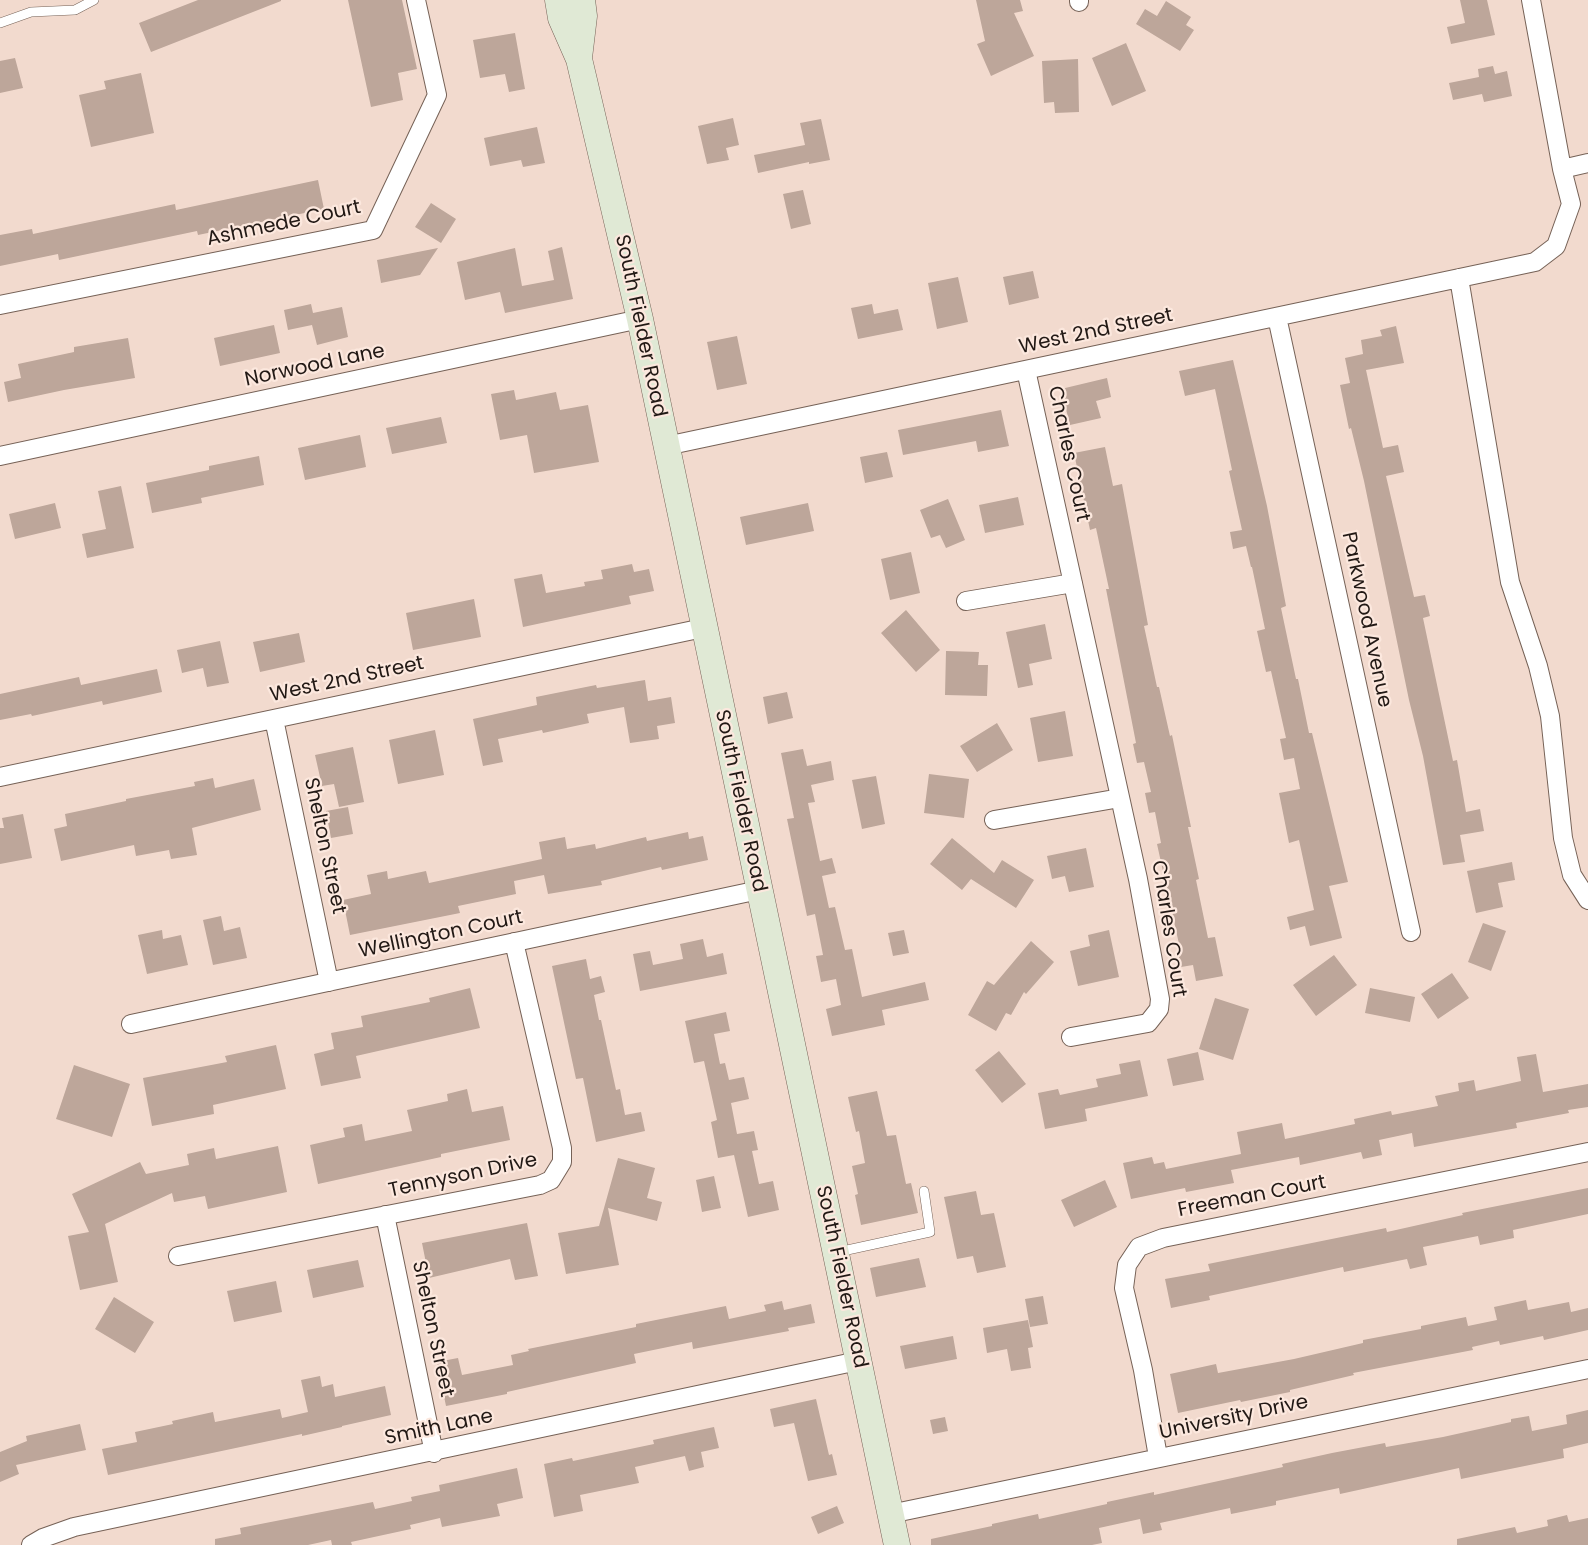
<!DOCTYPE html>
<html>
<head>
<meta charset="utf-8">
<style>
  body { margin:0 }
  canvas { display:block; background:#f2dace }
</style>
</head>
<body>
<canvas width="1588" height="1545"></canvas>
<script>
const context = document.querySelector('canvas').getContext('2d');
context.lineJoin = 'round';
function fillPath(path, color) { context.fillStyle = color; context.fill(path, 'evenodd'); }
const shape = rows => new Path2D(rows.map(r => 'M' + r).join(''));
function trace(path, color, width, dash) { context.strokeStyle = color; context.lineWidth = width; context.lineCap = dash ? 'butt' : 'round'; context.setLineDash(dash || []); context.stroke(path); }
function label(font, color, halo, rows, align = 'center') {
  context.font = font + ' Poppins,sans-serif'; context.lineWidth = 4.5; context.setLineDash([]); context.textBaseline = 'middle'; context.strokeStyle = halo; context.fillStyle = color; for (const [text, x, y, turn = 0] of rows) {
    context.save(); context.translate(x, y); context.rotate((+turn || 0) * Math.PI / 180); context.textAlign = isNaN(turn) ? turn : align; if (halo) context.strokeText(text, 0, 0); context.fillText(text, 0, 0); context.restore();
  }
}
fillPath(shape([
  [198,0,281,0,281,1,151,52,139,23],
  [348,0,402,0,417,69,398,73,403,100,371,107],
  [976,0,1020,0,1023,11,1014,13,1034,56,991,76,977,44,985,41],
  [1460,0,1487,0,1495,35,1451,44,1447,27,1465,23],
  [1166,1,1191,17,1186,25,1194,30,1180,51,1136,24,1145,9,1157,16],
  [515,33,525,89,509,92,505,74,480,78,473,40],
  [1126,43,1146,91,1112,106,1092,58],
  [15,58,23,88,0,93,0,61],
  [1078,59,1079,112,1055,113,1054,102,1044,103,1042,61],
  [1493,66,1495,74,1507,71,1512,96,1484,102,1482,94,1453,100,1449,83,1479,77,1478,69],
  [141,73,154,133,91,147,79,95,106,89,104,81],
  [733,118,739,145,726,148,729,160,707,164,698,126],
  [821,119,830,160,809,164,809,162,758,173,754,155,805,145,800,123],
  [537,127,545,163,523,167,521,160,490,166,484,138],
  [318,180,324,209,198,235,197,231,59,260,58,254,0,266,0,235,32,229,33,234,175,204,176,210],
  [803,190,811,224,791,229,783,194],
  [431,203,456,219,441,243,415,227],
  [562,247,573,299,505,313,500,292,465,300,457,262,515,248,522,286,554,280,548,251],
  [438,248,420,275,381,283,377,260],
  [1033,271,1039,298,1009,305,1003,277],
  [958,277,968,322,937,329,928,283],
  [311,304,313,313,342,307,348,337,317,345,312,325,288,330,284,310],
  [872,304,874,314,898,309,903,330,858,339,851,308],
  [274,325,280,353,220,366,214,338],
  [1396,326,1404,363,1366,370,1383,448,1398,445,1404,472,1386,476,1414,597,1425,595,1430,616,1423,618,1453,761,1457,760,1466,812,1480,809,1484,831,1460,835,1465,862,1443,865,1423,756,1409,700,1364,481,1351,428,1349,429,1340,385,1350,383,1345,358,1363,354,1361,340,1382,336,1380,330],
  [737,336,747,384,717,390,707,342],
  [128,338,135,378,64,390,8,402,4,382,21,378,18,364,74,352,74,347],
  [1233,360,1267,506,1286,606,1281,608,1296,679,1298,679,1309,733,1312,733,1348,882,1329,886,1342,938,1310,946,1305,926,1290,930,1287,917,1314,910,1299,840,1289,843,1279,793,1300,789,1294,758,1284,760,1280,739,1286,738,1271,671,1266,672,1257,631,1265,629,1252,567,1251,567,1246,546,1233,549,1230,532,1242,530,1229,471,1232,470,1215,389,1185,396,1179,371],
  [1107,378,1111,397,1096,401,1101,418,1070,425,1061,389],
  [514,390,516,400,556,392,560,410,588,405,599,462,534,473,527,435,500,440,491,394],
  [1001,410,1009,446,978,452,976,441,903,455,898,430],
  [441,417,447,443,392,454,386,428],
  [360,435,366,467,305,480,298,448],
  [1105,447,1113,486,1122,484,1148,625,1144,626,1157,687,1159,687,1170,736,1172,735,1191,827,1188,827,1199,879,1196,880,1208,938,1215,937,1223,976,1196,981,1193,965,1181,967,1176,945,1179,944,1157,844,1161,843,1155,812,1149,813,1145,793,1151,792,1144,762,1137,763,1133,744,1136,743,1106,589,1109,589,1096,528,1090,530,1074,453],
  [887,452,893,477,865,483,860,457],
  [259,456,264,485,201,498,202,503,152,513,146,483,209,470,209,466],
  [121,486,134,548,87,558,82,534,106,529,98,491],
  [1018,497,1024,525,985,533,979,505],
  [948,499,965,540,946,548,940,535,931,538,920,510],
  [55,503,61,528,15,539,9,514],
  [808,503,814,531,746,545,740,517],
  [911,552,920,593,890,600,881,559],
  [632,564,634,572,649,569,654,591,629,596,631,604,523,627,514,579,542,574,546,593,585,586,584,582,603,579,601,570],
  [474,599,481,637,413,650,406,613],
  [906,610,940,650,916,672,881,633],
  [1045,624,1052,659,1029,664,1033,685,1018,688,1006,632],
  [299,633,305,662,260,672,253,642],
  [220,641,229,683,207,687,203,668,182,673,177,650],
  [946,651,979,652,978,665,988,665,987,696,945,695],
  [157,669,162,692,103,705,102,701,32,716,31,714,0,720,0,694,79,677,81,685],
  [645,680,648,701,671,697,675,723,657,726,659,739,630,743,624,707,587,714,589,723,543,733,542,730,498,739,503,762,483,766,473,719,537,705,536,697,596,685,597,688],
  [787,692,793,718,768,724,763,697],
  [1065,711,1073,756,1038,762,1030,718],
  [997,723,1013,750,977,772,960,746],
  [435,730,444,775,398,784,389,740],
  [353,747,364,802,339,807,334,784,322,786,315,755],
  [803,749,807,766,831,761,834,780,811,785,815,802,808,803,820,861,832,858,836,873,822,876,829,908,835,907,845,950,852,949,862,997,925,982,929,1000,882,1010,885,1025,832,1036,826,1009,841,1005,836,979,821,982,816,956,823,955,815,914,807,916,787,819,794,818,781,753],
  [929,774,969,779,964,818,924,813],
  [876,776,885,824,862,829,852,780],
  [213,778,215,788,254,779,261,810,192,828,197,855,171,859,169,850,136,856,134,845,61,861,54,829,67,826,65,814,126,801,126,799,195,786,194,782],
  [348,807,353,834,331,838,326,811],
  [23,814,32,858,0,864,0,828,4,828,2,818],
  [688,832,689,839,703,836,708,860,662,870,661,867,601,881,602,885,548,894,544,875,514,881,516,894,458,906,460,913,350,935,343,900,371,894,367,875,387,871,388,879,426,871,429,883,542,859,539,842,565,837,567,849,595,844,596,849,646,837,647,841],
  [952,838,994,873,1002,860,1034,880,1016,908,971,879,962,890,930,864],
  [1086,848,1094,887,1069,892,1065,876,1052,879,1047,856],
  [1512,862,1515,880,1498,883,1503,907,1476,913,1467,871],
  [221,916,224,931,240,927,247,958,213,965,203,920],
  [1483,923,1506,931,1491,971,1468,962],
  [162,930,163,939,181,935,188,965,147,974,138,935],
  [904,930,909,953,893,956,888,933],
  [1109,930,1119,977,1078,986,1070,951,1090,946,1088,935],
  [703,939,707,957,723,953,727,974,640,991,633,954,650,951,653,965,683,959,680,944],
  [1031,941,1054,962,1026,994,1024,992,1011,1015,1006,1013,996,1031,968,1015,987,981,994,985],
  [1334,955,1357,985,1316,1016,1293,985],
  [586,959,590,979,601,976,605,992,594,995,599,1020,601,1020,616,1090,620,1089,625,1115,641,1112,645,1131,596,1142,583,1078,576,1079,552,966],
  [1452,973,1469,998,1438,1019,1421,994],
  [470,988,480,1028,356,1056,361,1078,321,1086,314,1054,334,1049,331,1033,363,1027,361,1016,430,1002,429,998],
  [1370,988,1415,997,1410,1022,1365,1013],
  [1215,998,1249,1009,1233,1060,1199,1049],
  [726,1012,730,1031,714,1034,720,1064,725,1063,729,1080,744,1077,749,1099,731,1103,737,1134,754,1131,758,1150,752,1151,759,1184,773,1181,779,1210,748,1217,734,1155,718,1158,711,1122,717,1120,704,1061,694,1063,685,1021],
  [276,1045,286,1089,213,1105,214,1114,152,1126,143,1078,227,1062,225,1056],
  [999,1051,1026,1084,1002,1103,975,1070],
  [1198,1052,1204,1080,1173,1086,1167,1059],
  [1536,1054,1543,1092,1588,1084,1588,1107,1568,1110,1569,1113,1516,1123,1517,1128,1414,1147,1412,1133,1379,1140,1382,1155,1363,1159,1361,1152,1300,1165,1299,1157,1231,1170,1234,1183,1186,1192,1185,1188,1131,1199,1123,1163,1152,1157,1154,1164,1164,1162,1166,1169,1241,1154,1237,1132,1282,1123,1285,1139,1355,1124,1354,1119,1391,1111,1392,1115,1438,1106,1435,1096,1459,1091,1458,1083,1474,1080,1476,1091,1521,1081,1517,1057],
  [1140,1060,1148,1096,1085,1109,1087,1121,1045,1129,1038,1093,1058,1089,1060,1095,1098,1087,1096,1079,1121,1074,1119,1064],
  [74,1065,130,1084,112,1137,56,1119],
  [467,1089,472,1112,503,1106,510,1140,441,1154,441,1157,318,1184,310,1145,345,1137,343,1128,362,1124,365,1141,412,1131,407,1110,448,1101,447,1094],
  [877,1091,887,1136,896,1135,906,1184,911,1183,918,1213,861,1225,855,1195,858,1194,852,1166,865,1163,859,1131,856,1132,848,1097],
  [278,1146,287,1192,208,1209,205,1196,174,1202,172,1193,105,1224,118,1282,80,1290,68,1236,89,1232,72,1194,140,1162,146,1174,189,1165,187,1154,214,1148,216,1159],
  [618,1158,655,1168,647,1198,662,1202,657,1221,608,1208,619,1265,566,1274,558,1233,599,1226],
  [714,1176,721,1208,702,1212,696,1180],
  [1105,1180,1117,1207,1074,1227,1061,1200],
  [1588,1188,1588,1214,1513,1230,1514,1238,1480,1245,1478,1236,1423,1247,1427,1265,1410,1269,1407,1259,1344,1272,1343,1267,1209,1296,1210,1300,1171,1308,1165,1279,1210,1271,1208,1264,1386,1228,1387,1232,1463,1215,1462,1213],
  [976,1191,981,1215,994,1213,1006,1267,977,1273,973,1256,957,1259,944,1197],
  [527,1223,538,1276,515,1280,510,1259,429,1278,422,1243],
  [919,1258,926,1287,876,1297,870,1268],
  [358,1260,364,1287,313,1298,307,1270],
  [276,1281,282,1312,234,1322,227,1291],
  [1043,1296,1048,1324,1030,1327,1025,1299],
  [114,1297,154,1322,135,1353,95,1329],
  [1526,1300,1528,1310,1569,1302,1571,1312,1588,1308,1588,1330,1544,1340,1543,1336,1500,1345,1499,1341,1472,1347,1473,1350,1353,1373,1354,1375,1290,1390,1290,1392,1241,1402,1240,1400,1178,1413,1170,1374,1216,1364,1218,1373,1294,1359,1363,1343,1363,1340,1421,1329,1421,1326,1466,1317,1468,1326,1497,1320,1494,1307],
  [782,1301,784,1310,811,1304,815,1323,788,1328,789,1331,693,1349,692,1342,634,1354,636,1363,507,1392,507,1394,446,1406,437,1362,458,1358,462,1375,513,1365,511,1355,529,1351,528,1349,636,1327,636,1324,726,1306,729,1319,766,1311,764,1305],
  [1028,1320,1033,1347,1028,1348,1031,1368,1011,1371,1007,1349,987,1353,983,1328],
  [953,1336,957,1359,905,1369,900,1346],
  [320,1376,322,1387,333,1384,335,1397,385,1386,391,1415,342,1426,342,1427,302,1436,302,1434,108,1475,102,1449,137,1442,135,1432,173,1424,172,1421,213,1412,215,1422,280,1409,282,1418,308,1412,301,1380],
  [816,1399,829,1455,832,1454,837,1475,808,1481,794,1423,774,1427,770,1409],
  [1588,1410,1588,1443,1563,1449,1564,1458,1461,1479,1459,1468,1340,1494,1339,1488,1276,1501,1276,1505,1231,1514,1230,1508,1160,1523,1162,1530,1143,1534,1140,1519,1099,1528,1102,1543,1092,1545,931,1545,931,1539,992,1526,992,1524,1038,1514,1039,1519,1107,1504,1107,1502,1154,1492,1154,1495,1283,1467,1282,1464,1332,1453,1385,1443,1386,1447,1443,1437,1511,1422,1511,1419,1529,1416,1532,1431,1567,1424,1566,1415],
  [945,1417,948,1431,933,1434,930,1420],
  [80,1424,86,1450,16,1465,19,1474,0,1482,0,1452,27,1441,26,1436],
  [714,1427,719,1448,701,1452,704,1467,689,1471,685,1456,635,1467,639,1483,580,1495,583,1511,554,1517,544,1464,572,1458,573,1461,654,1444,653,1440],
  [517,1468,523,1498,497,1504,500,1516,442,1527,440,1518,410,1525,411,1529,351,1542,352,1545,332,1545,331,1540,308,1545,215,1545,215,1539,241,1534,240,1528,373,1502,375,1509,412,1501,411,1497,440,1491,439,1485],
  [837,1506,844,1523,818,1534,811,1517],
  [1567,1515,1569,1522,1588,1518,1588,1545,1457,1545,1457,1539,1515,1527,1517,1533,1548,1526,1547,1520]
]), '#bda69a');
const service = shape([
  [0,23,31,12,75,10,94,0],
  [838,1252,930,1232,924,1191]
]);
const minor = shape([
  [1079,2,1079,0],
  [1562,169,1588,163],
  [1459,278,1510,582,1538,666,1550,716,1563,838,1572,875,1588,900],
  [0,305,373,230,437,95,416,0],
  [1277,317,1411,932],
  [1026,370,1138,879,1160,999,1159,1009,1148,1023,1071,1037],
  [666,446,1535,262,1556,246,1571,204,1562,169,1531,0],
  [0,456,640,319],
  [966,601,1073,583],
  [274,719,329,982],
  [0,777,703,628],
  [994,820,1120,798],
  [131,1024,759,890],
  [385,1215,434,1453],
  [178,1256,540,1185,551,1180,562,1162,562,1148,514,942],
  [1158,1457,1143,1370,1124,1288,1127,1265,1139,1247,1163,1238,1588,1152],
  [890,1514,1588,1369],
  [31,1545,43,1538,74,1527,858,1361]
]);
const secondary = shape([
  [558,0,561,18,579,59,640,319,897,1545],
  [579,58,584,16,582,0]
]);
trace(service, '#766257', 10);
trace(minor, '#766257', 20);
trace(secondary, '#766257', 27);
trace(service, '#fff', 9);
trace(minor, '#fff', 18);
trace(secondary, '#e0e9d5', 26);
label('20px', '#221915', '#fce8de', [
  ["Ashmede Court",284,224,-12],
  ["South Fielder Road",640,326,78],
  ["West 2nd Street",1096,332,-12],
  ["Norwood Lane",315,366,-12],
  ["Charles Court",1068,454,78],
  ["Parkwood Avenue",1366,620,78],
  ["West 2nd Street",347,680,-12],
  ["South Fielder Road",740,801,78],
  ["Shelton Street",324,846,78],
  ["Charles Court",1168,929,81],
  ["Wellington Court",441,935,-12],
  ["Tennyson Drive",463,1176,-12],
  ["Freeman Court",1252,1197,-11],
  ["South Fielder Road",841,1277,78],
  ["Shelton Street",432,1329,78],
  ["University Drive",1234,1418,-12],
  ["Smith Lane",439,1428,-12]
]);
</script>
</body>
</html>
